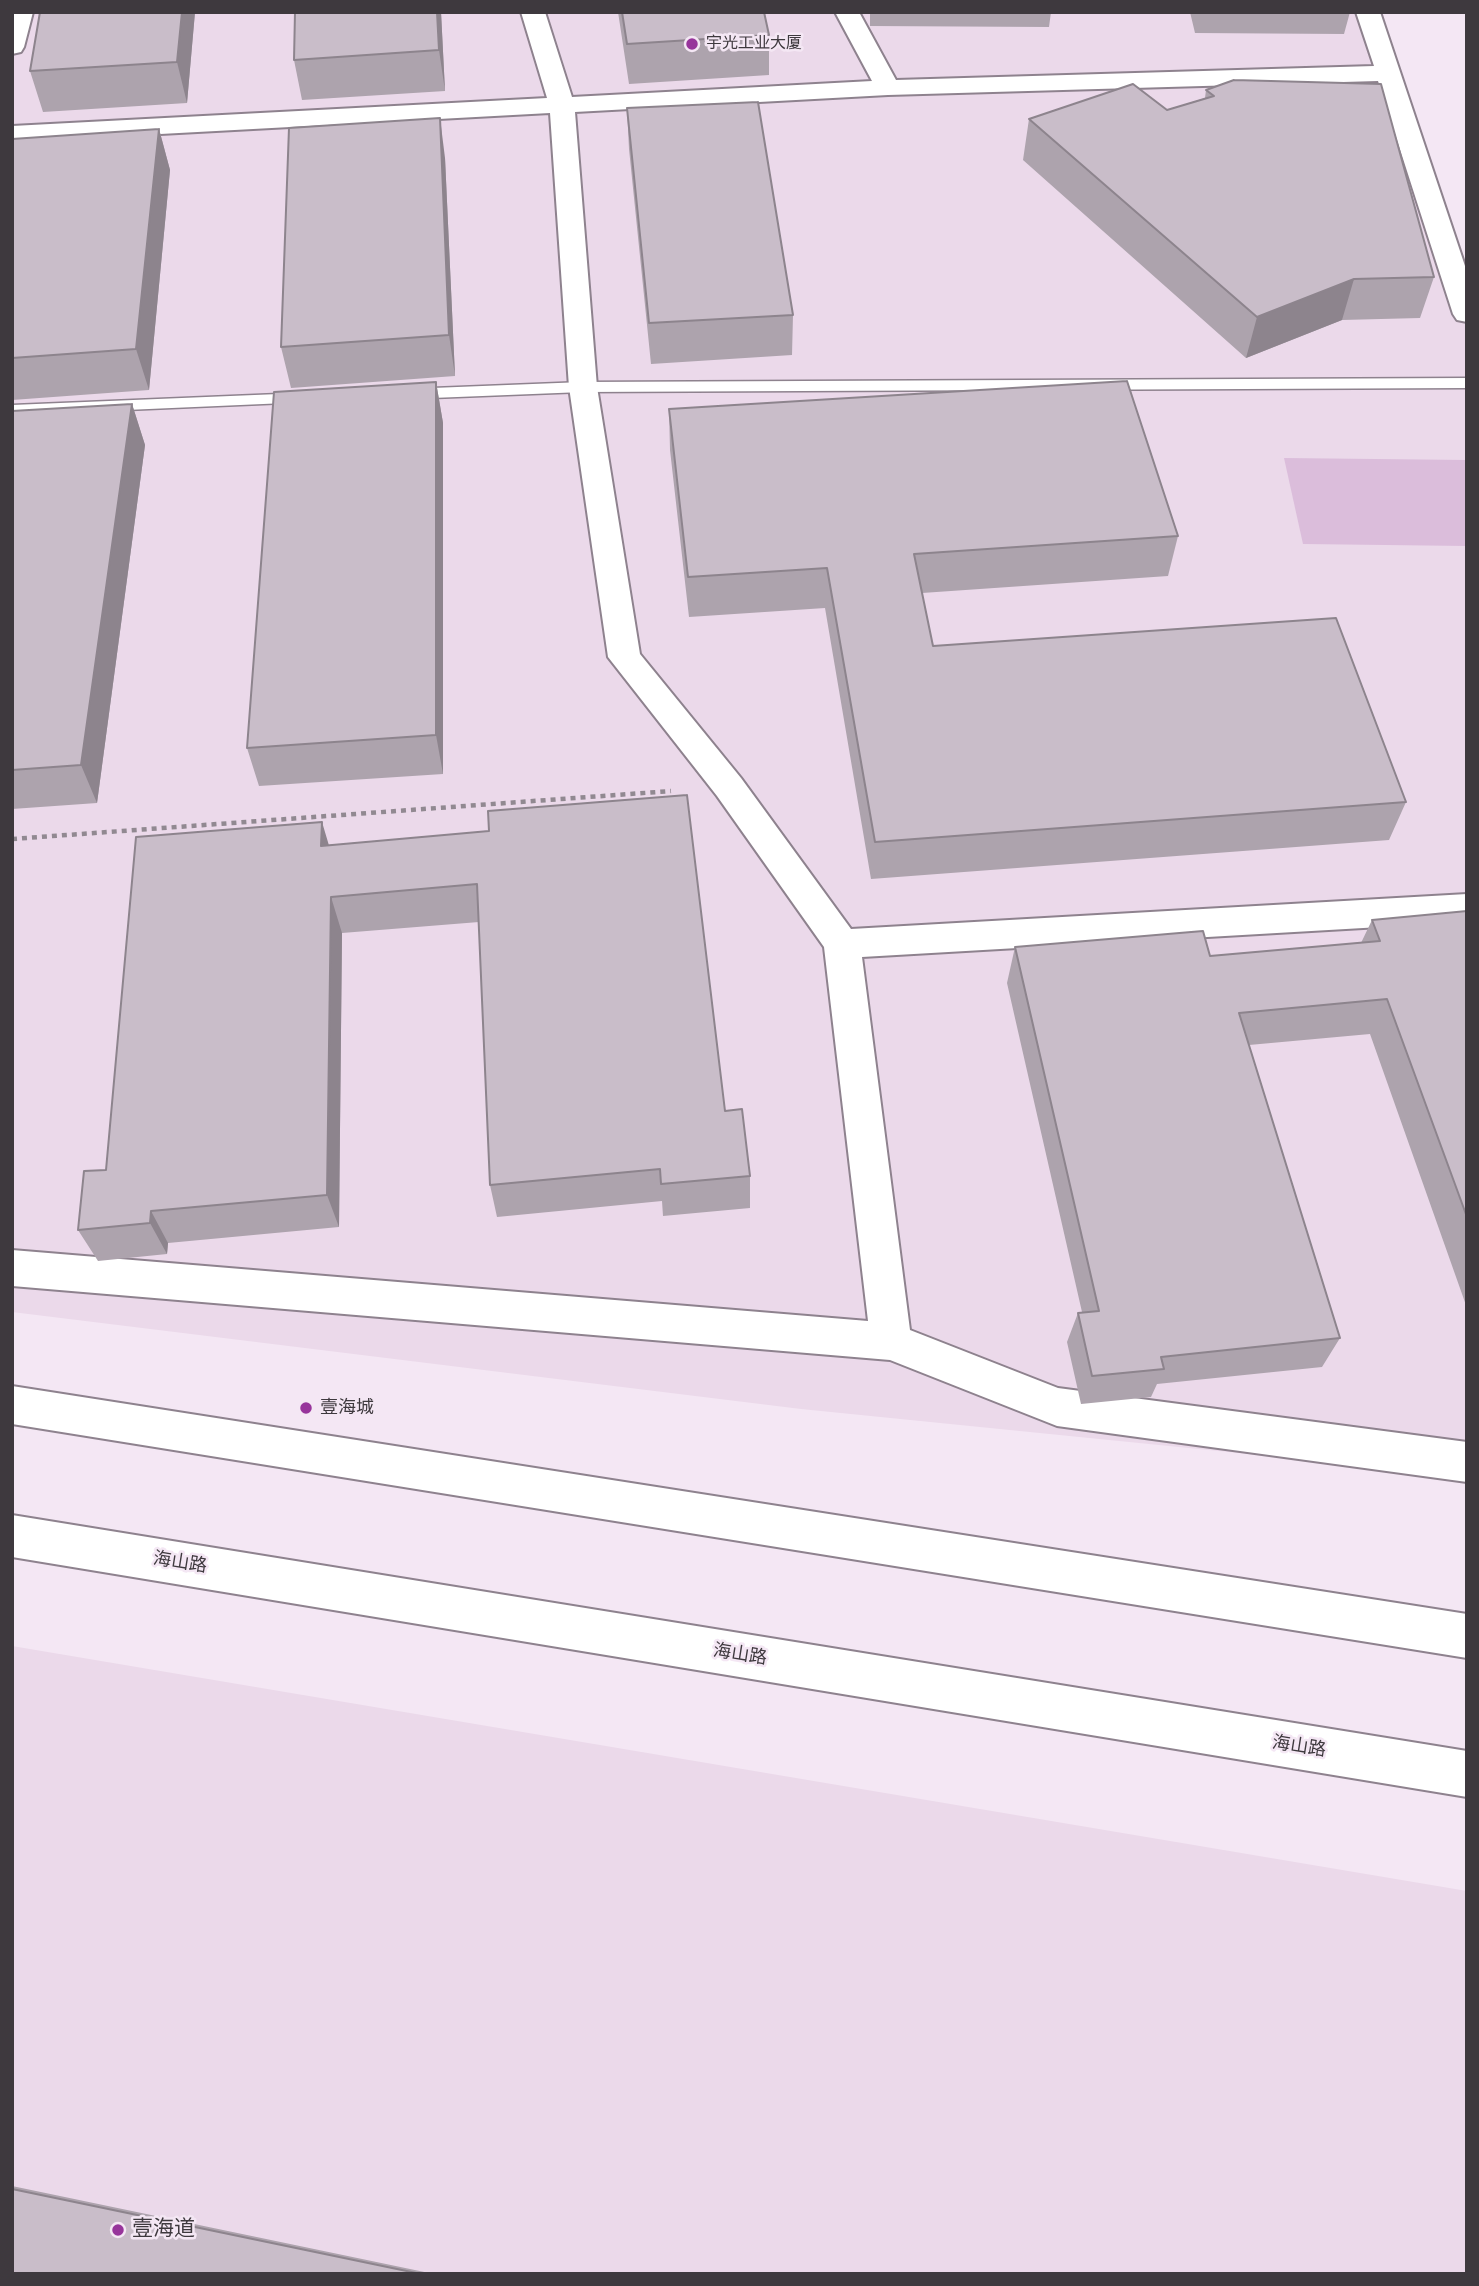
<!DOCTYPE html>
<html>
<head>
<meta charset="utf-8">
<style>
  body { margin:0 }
  #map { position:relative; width:1479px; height:2286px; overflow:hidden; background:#f4e7f4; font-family:"DejaVu Sans",sans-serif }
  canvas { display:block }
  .frame { position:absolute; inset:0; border:14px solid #3e393e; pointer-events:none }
</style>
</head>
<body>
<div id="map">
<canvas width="1479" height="2286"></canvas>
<div class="frame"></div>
</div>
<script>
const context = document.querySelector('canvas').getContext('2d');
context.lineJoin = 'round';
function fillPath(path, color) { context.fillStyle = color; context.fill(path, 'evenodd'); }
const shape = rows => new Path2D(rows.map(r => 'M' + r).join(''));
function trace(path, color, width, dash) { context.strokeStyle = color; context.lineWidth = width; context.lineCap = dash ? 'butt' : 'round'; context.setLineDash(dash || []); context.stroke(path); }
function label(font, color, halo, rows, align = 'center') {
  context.font = font + ' "DejaVu Sans","Noto Sans SC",sans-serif'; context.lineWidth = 5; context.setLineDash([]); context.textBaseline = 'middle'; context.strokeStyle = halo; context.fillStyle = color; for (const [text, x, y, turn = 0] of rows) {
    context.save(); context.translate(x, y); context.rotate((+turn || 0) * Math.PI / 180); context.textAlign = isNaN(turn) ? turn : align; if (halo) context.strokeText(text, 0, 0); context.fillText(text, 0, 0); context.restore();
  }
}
fillPath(shape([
  [12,12,1368,12,1467,314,1467,1476,801,1409,12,1312],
  [12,1646,1467,1891,1467,2274,12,2274]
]), '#ebd9ea');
fillPath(shape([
  [1284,458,1467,460,1467,546,1303,544]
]), '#dbbddb');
const lane = shape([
  [1467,378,1467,388,583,392,407,399,399,394,407,389,583,382,1467,378],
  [303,393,311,398,309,402,12,415,12,405,303,393]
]);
const street = shape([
  [12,12,33,12,24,47,21,52,12,54,12,12],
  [521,12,545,12,572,97,872,81,835,12,859,12,896,80,1374,66,1356,12,1380,12,1467,272,1467,322,1457,320,1453,314,1378,81,888,95,575,112,597,387,640,654,741,778,851,929,1467,894,1467,922,862,957,910,1330,1058,1388,1467,1442,1467,1482,1057,1426,890,1360,12,1286,12,1250,868,1321,824,947,717,796,608,657,569,387,550,113,12,142,12,126,547,98,521,12]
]);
const secondary = shape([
  [12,1386,1467,1614,1467,1658,12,1424,12,1386],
  [12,1515,1467,1751,1467,1797,12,1557,12,1515]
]);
trace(lane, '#8e828e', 3);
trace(street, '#8e828e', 4);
trace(secondary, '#8e828e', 4);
trace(shape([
  [12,839,671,791]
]), '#918991', 4.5, [5, 5]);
fillPath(lane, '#fff');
fillPath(street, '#fff');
fillPath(secondary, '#fff');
fillPath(shape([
  [195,12,187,103,43,112,30,71],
  [441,12,445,91,302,100,294,60],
  [618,12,764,12,769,35,769,75,629,84],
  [870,12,1051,12,1049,27,870,26],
  [1190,12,1350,12,1344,34,1195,33],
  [1206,90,1434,277,1420,318,1342,320,1246,358,1023,160,1029,119,1167,110,1205,98],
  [627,108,793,315,792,355,651,364,629,149],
  [159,129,170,170,149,390,12,400,12,139],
  [445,158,455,376,291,388,281,347],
  [436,382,443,423,443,774,259,786,247,748],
  [132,404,145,445,97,803,12,809,12,411],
  [669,409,1178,536,1168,576,922,593,933,646,1406,802,1389,840,871,879,825,608,689,617,670,450],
  [489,831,725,1111,750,1176,750,1208,663,1216,662,1201,497,1217,490,1185,479,922,342,933,339,1227,168,1243,167,1254,98,1261,78,1230,106,1170,329,845],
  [1467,911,1467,1308,1370,1034,1249,1045,1340,1338,1322,1367,1157,1384,1151,1397,1081,1404,1067,1342,1078,1313,1082,1312,1007,983,1015,947,1210,956,1361,943,1372,920],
  [12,2186,434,2274,12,2274]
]), '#ada3ad');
fillPath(shape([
  [182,12,195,12,187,103,177,62],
  [437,12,441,12,445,91,439,50],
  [440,118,445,158,455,376,449,335],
  [159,129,170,170,149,390,136,349],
  [1354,279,1342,320,1246,358,1257,317],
  [436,382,443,423,443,774,436,735],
  [132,404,145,445,97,803,81,765],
  [322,822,333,859,321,846],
  [331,897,342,933,339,1227,327,1195],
  [151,1211,168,1243,167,1254,150,1223]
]), '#8d848d');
const building = shape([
  [40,12,182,12,177,62,30,71,40,12],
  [295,12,437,12,439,50,294,60,295,12],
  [622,12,764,12,769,35,627,44,622,12],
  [1234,80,1381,84,1434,277,1354,279,1257,317,1029,119,1133,84,1167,110,1214,96,1206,90,1234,80],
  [758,102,793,315,649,323,627,108,758,102],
  [440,118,449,335,281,347,289,128,440,118],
  [159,129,136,349,12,358,12,139,159,129],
  [1127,381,1178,536,914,554,933,646,1336,618,1406,802,875,842,827,568,688,577,669,409,1127,381],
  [436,382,436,735,247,748,274,392,436,382],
  [132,404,81,765,12,770,12,411,132,404],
  [687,795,725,1111,742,1109,750,1176,661,1184,660,1169,490,1185,477,884,331,897,327,1195,151,1211,150,1223,78,1230,84,1171,106,1170,136,837,322,822,321,846,489,831,488,811,687,795],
  [1467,911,1467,1217,1387,999,1239,1013,1340,1338,1161,1357,1164,1369,1092,1376,1078,1313,1099,1311,1015,947,1203,931,1210,956,1380,941,1372,920,1467,911],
  [12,2189,421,2274,12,2274,12,2189]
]);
fillPath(building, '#c9bdc9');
trace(building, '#8d848d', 2);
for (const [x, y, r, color] of [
  [692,44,7,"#97349b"],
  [306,1408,7,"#97349b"],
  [118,2230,7,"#97349b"]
]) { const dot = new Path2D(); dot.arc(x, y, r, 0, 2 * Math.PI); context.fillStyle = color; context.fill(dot); trace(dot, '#f4e7f4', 2.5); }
label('16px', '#3e393e', '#f4e7f4', [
  ["宇光工业大厦",706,44]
], 'left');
label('18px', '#3e393e', '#f4e7f4', [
  ["壹海城",320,1408]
], 'left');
label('18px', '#3e393e', '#f4e7f4', [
  ["海山路",180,1563,9],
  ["海山路",740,1655,9],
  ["海山路",1299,1747,9]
]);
label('21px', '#3e393e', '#f4e7f4', [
  ["壹海道",132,2230]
], 'left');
</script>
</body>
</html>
